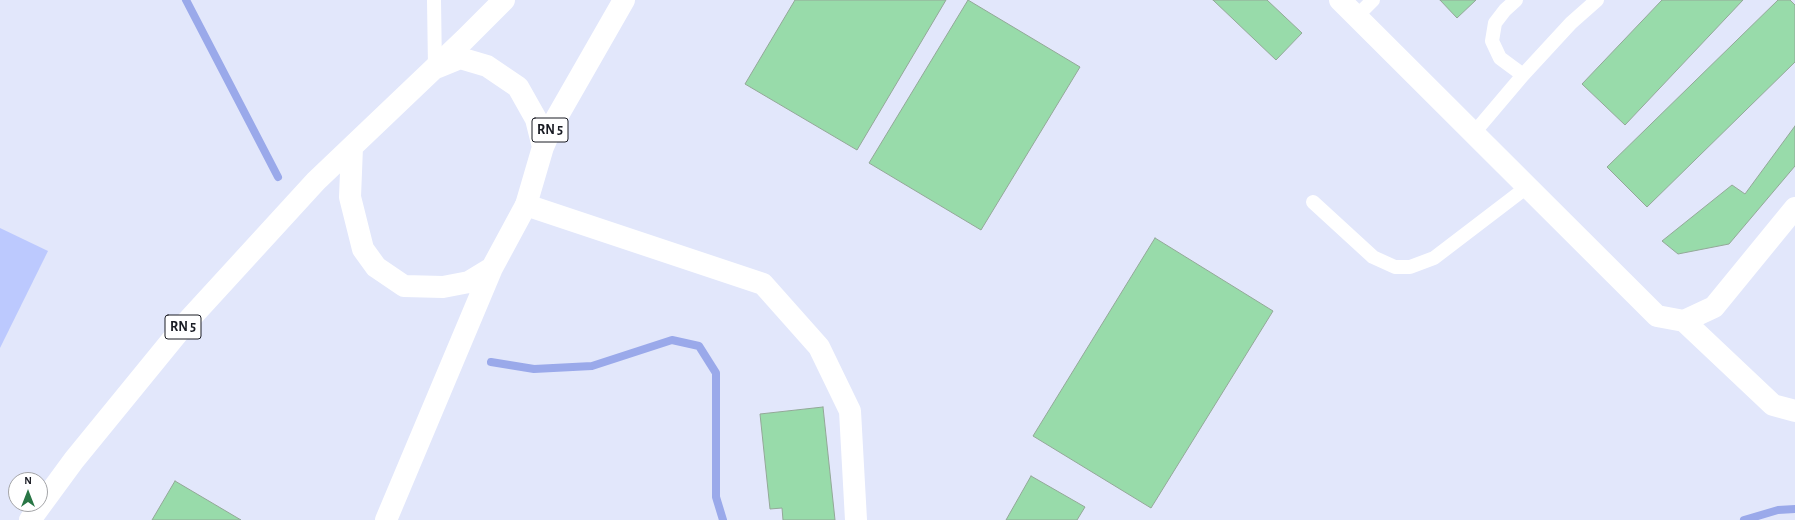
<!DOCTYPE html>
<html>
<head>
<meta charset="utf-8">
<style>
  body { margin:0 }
  #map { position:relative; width:1795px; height:520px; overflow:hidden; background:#e2e7fb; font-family:"Alegreya Sans",sans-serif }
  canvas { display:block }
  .north { position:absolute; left:8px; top:472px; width:40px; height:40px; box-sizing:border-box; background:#fff; border:1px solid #a3a4a7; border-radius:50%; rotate:0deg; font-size:11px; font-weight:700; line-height:16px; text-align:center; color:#1a1c24 }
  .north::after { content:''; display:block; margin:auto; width:14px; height:18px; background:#297645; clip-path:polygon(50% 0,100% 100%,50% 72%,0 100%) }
</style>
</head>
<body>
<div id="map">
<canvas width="1795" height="520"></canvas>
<div class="north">N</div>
</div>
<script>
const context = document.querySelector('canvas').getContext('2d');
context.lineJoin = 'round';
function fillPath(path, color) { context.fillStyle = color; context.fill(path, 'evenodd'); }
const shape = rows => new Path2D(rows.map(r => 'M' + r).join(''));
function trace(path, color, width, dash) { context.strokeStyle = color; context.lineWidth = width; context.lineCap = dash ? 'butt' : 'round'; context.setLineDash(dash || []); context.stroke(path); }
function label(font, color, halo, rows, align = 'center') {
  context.font = font + ' "Alegreya Sans",sans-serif'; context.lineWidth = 3.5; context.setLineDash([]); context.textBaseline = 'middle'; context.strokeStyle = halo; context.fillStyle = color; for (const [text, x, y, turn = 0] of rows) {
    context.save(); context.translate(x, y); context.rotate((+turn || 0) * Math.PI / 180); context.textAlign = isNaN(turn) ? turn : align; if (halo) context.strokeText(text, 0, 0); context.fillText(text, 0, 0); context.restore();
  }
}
fillPath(shape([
  [0,228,48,251,0,348]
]), '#bcc9fe');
trace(shape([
  [186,0,278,177],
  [491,362,534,369,592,366,672,340,699,346,716,373,716,497,723,520],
  [1744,520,1778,510,1795,509]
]), '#9aa9ea', 8);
const building = shape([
  [795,0,946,0,857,150,745,84,795,0],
  [968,0,1080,67,981,230,869,163,968,0],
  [1213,0,1267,0,1302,33,1276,60,1213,0],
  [1440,0,1476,0,1457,18,1440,0],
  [1662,0,1743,0,1625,125,1582,84,1662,0],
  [1778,0,1790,0,1795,5,1795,62,1647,207,1607,167,1778,0],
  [1795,126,1795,166,1729,244,1678,254,1662,241,1732,185,1745,194,1795,126],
  [1155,238,1273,311,1151,508,1033,436,1155,238],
  [823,407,835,520,783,520,782,508,770,509,760,414,823,407],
  [1031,476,1085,507,1077,520,1006,520,1031,476],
  [175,481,241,520,152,520,175,481]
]);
fillPath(building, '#98dbaa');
trace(building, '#93a898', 1);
trace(shape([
  [434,0,435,68],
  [1516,0,1505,10,1495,23,1492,41,1500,58,1523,75],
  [1357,16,1373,0],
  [1473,134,1523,75,1571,23,1597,0],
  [1313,202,1373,257,1395,267,1410,267,1434,258,1527,187]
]), '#fff', 14);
trace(shape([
  [1340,0,1657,316,1684,321,1714,307,1795,208],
  [526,205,763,284,819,347,850,411,856,520],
  [1684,321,1773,405,1795,411]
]), '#fff', 22);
trace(shape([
  [438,67,460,58,487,66,518,87,536,119,543,147],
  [352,147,350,197,363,249,376,267,404,286,443,287,469,282,492,268],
  [30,520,74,460,185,324,316,181,465,39,504,0],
  [386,520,492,268,526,205,543,147,553,124,624,0]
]), '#fff', 22);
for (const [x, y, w] of [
  [550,130,36],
  [183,327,36]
]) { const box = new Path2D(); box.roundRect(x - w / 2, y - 12, w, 24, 3); context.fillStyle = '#fff'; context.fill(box); trace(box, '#1a1c24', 1); }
label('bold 14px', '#1a1c24', null, [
  ["RN 5",550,130],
  ["RN 5",183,327]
]);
</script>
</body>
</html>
